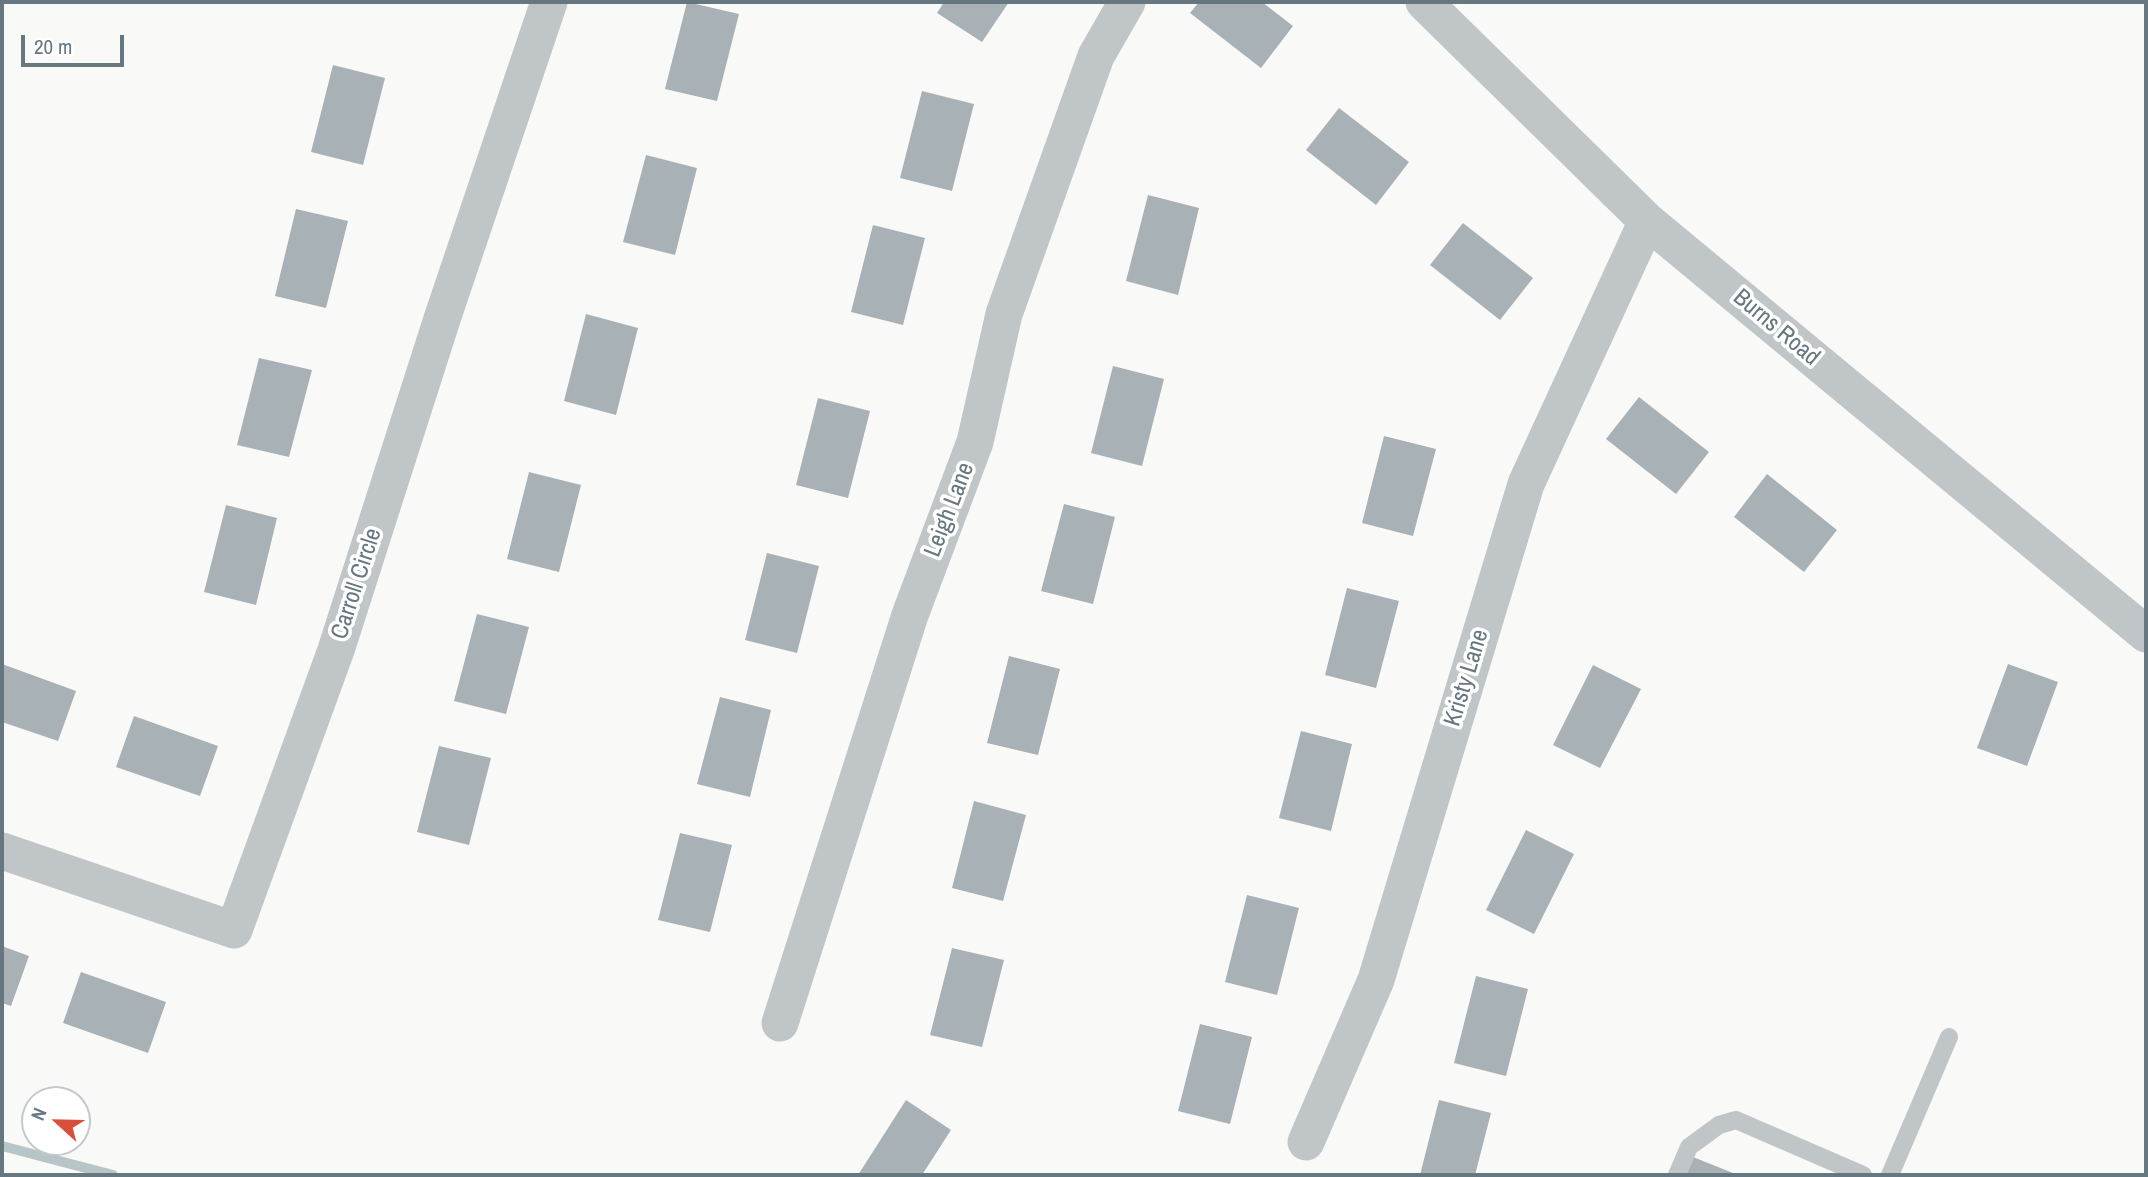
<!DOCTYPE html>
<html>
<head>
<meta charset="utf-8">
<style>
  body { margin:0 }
  #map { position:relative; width:2148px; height:1177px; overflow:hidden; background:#f9f9f7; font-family:"Archivo Narrow",sans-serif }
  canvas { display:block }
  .frame { position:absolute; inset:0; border:4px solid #667780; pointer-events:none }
  .north { position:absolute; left:21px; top:1086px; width:70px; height:70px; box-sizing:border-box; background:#fff; border:2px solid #c2c9cc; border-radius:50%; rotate:292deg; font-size:19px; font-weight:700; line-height:28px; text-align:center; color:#667780 }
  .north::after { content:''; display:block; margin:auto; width:24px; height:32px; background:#d85039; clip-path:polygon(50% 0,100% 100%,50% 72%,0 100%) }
  .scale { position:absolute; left:21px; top:35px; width:103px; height:32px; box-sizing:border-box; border:4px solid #667780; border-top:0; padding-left:9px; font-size:21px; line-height:24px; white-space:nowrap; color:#667780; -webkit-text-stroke:5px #fff; paint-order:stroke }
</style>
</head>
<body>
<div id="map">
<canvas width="2148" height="1177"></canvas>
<div class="frame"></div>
<div class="north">N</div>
<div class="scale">20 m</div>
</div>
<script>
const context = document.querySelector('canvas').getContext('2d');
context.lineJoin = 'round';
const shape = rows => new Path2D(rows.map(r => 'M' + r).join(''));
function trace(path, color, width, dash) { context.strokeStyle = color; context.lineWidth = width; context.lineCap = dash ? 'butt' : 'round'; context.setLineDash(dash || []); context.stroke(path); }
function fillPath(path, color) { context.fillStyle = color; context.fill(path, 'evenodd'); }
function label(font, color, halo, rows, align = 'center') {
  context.font = font + ' "Archivo Narrow",sans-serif'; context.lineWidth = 7; context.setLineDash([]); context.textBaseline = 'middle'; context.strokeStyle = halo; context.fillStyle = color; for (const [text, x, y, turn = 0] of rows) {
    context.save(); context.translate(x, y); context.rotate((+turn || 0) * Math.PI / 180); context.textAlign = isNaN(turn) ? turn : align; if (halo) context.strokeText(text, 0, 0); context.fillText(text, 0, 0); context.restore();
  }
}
trace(shape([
  [2,1146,113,1175]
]), '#b8c5c8', 10);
fillPath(shape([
  [687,2,739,14,717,101,665,89],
  [944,2,1009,2,982,42,937,13],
  [1199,2,1262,2,1293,26,1261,68,1190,13],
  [333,65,385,78,363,165,311,152],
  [922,91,974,104,952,191,900,178],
  [1339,108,1409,162,1376,205,1306,150],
  [646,155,697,168,675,255,623,242],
  [1148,195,1199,208,1178,295,1126,281],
  [296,209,348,221,326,308,275,296],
  [1463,223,1533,278,1500,320,1430,265],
  [873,225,925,238,903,325,851,312],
  [586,314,638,328,616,415,564,401],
  [259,358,312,370,289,457,237,445],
  [1113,366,1164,379,1142,466,1091,453],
  [1639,397,1709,452,1676,494,1606,439],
  [818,398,870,411,848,498,796,485],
  [1384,436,1436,449,1413,536,1362,523],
  [529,472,581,485,559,572,507,559],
  [1767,474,1837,530,1804,572,1734,517],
  [1064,504,1115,517,1093,604,1041,591],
  [226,505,277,518,256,605,204,592],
  [767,553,819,566,797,653,745,640],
  [1347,588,1399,601,1376,688,1325,675],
  [477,614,529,627,506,714,454,701],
  [1009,656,1060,669,1038,755,987,743],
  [2,664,76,691,58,741,2,722],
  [2008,664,2058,682,2027,766,1977,748],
  [1593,665,1641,689,1600,768,1553,745],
  [720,697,771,710,750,797,697,784],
  [134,716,218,746,200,796,116,767],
  [1301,731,1352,744,1331,831,1279,818],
  [439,746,491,758,469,845,417,832],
  [974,801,1026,815,1003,901,952,888],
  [1526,830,1574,854,1534,934,1486,910],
  [680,833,732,845,710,932,658,920],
  [1247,895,1299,908,1277,995,1225,982],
  [2,946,29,956,11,1006,2,1003],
  [952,948,1004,960,982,1047,930,1035],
  [81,972,166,1002,148,1053,63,1023],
  [1476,976,1528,989,1506,1076,1454,1063],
  [1200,1024,1252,1037,1230,1124,1178,1111],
  [906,1100,951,1130,922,1175,858,1175],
  [1439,1100,1491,1113,1475,1175,1420,1175],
  [1693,1157,1738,1175,1686,1175]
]), '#a8b1b6');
trace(shape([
  [1677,1175,1689,1147,1719,1125,1736,1120,1863,1175],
  [1890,1175,1949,1037]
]), '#c0c5c8', 18);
trace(shape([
  [1424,2,1647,221,2146,634],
  [2,851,234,930,336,650,442,319,549,2],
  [780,1023,910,615,975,442,1004,314,1096,56,1127,2],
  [1306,1142,1376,980,1526,484,1647,221]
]), '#c0c5c8', 37);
label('24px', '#667780', '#fff', [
  ["Burns Road",1776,328,40],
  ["Leigh Lane",950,510,-69],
  ["Carroll Circle",357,584,-72],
  ["Kristy Lane",1467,678,-73]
]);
</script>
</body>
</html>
